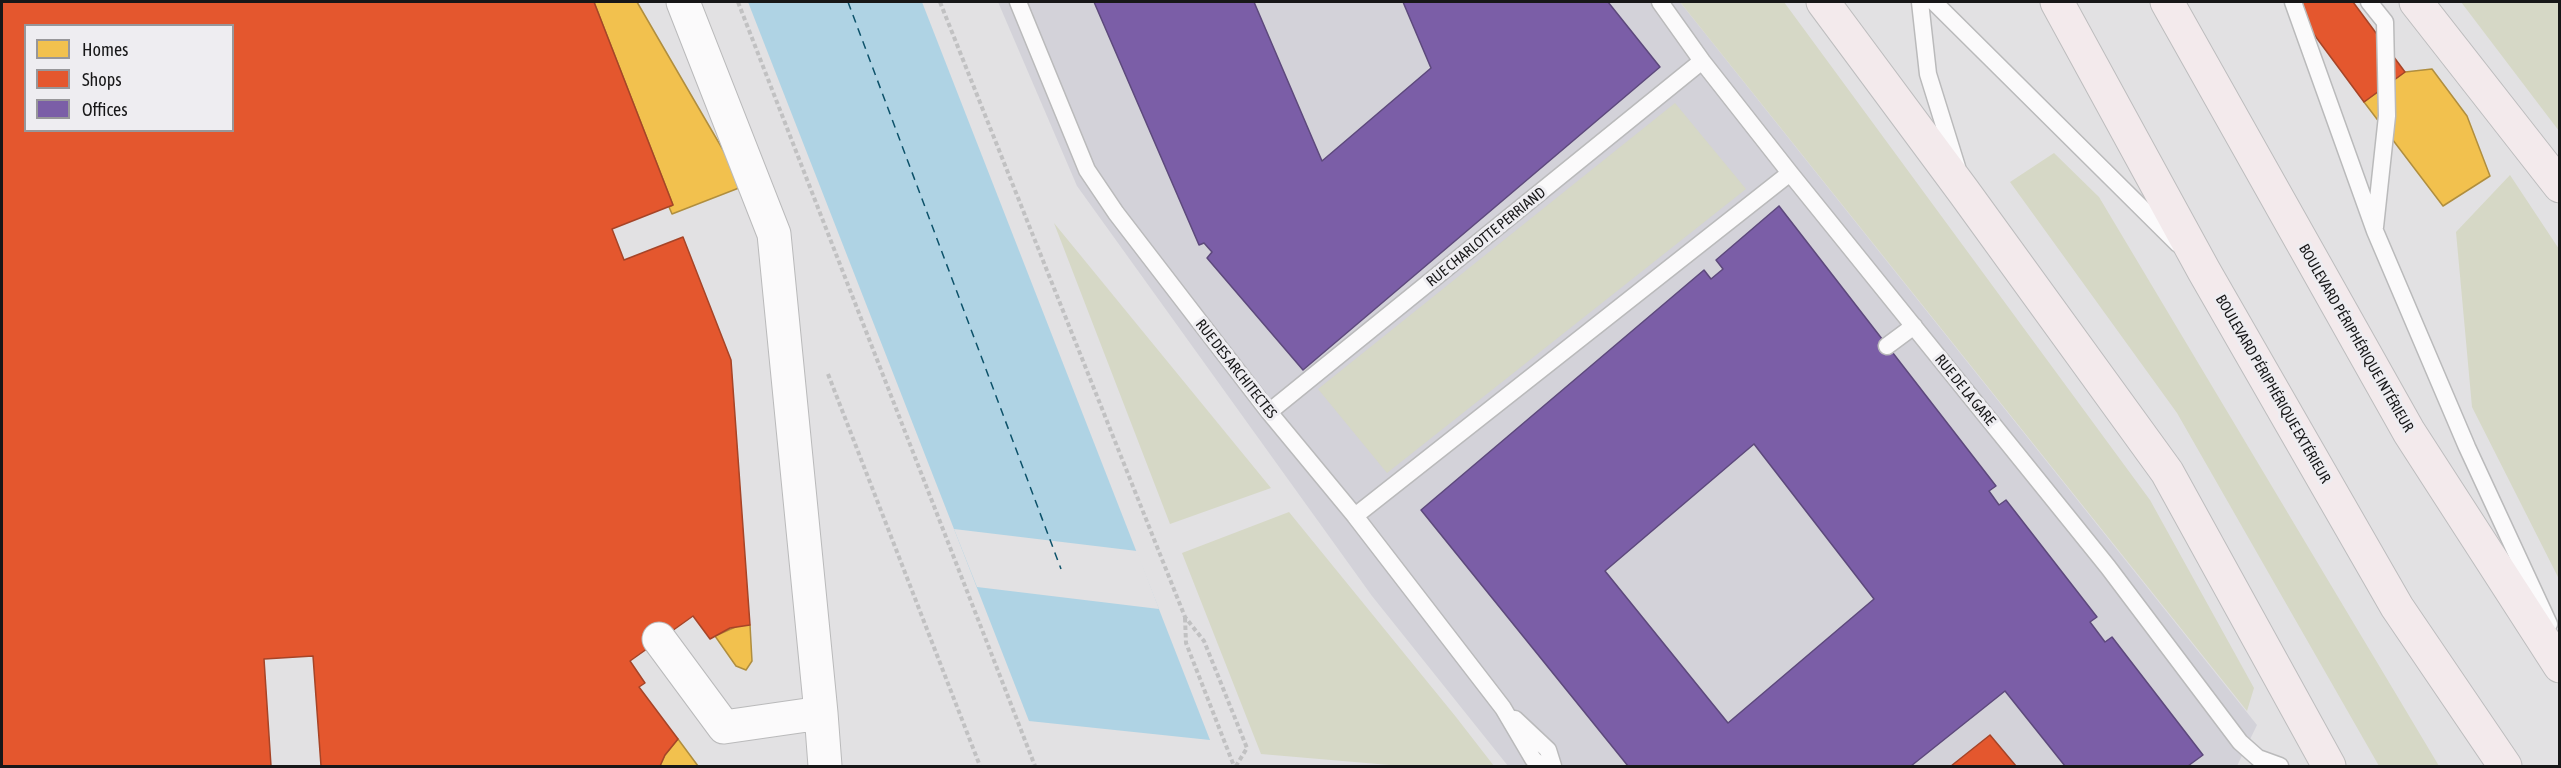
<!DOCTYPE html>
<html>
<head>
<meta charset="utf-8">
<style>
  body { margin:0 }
  #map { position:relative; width:2561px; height:768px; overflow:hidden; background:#e2e1e3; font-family:"Asap Condensed",sans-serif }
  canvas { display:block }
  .frame { position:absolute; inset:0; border:3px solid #171718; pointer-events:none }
  .legend { position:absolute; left:24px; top:24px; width:210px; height:108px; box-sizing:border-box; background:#eeedf1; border:2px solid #98979a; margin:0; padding:8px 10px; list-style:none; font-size:18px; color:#171718 }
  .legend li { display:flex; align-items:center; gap:12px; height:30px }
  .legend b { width:30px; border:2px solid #98979a }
</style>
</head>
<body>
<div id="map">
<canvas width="2561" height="768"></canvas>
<div class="frame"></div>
<ul class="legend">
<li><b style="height:16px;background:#f2c14e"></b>Homes</li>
<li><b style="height:16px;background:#e4572e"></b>Shops</li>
<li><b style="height:16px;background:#7b5ea7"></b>Offices</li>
</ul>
</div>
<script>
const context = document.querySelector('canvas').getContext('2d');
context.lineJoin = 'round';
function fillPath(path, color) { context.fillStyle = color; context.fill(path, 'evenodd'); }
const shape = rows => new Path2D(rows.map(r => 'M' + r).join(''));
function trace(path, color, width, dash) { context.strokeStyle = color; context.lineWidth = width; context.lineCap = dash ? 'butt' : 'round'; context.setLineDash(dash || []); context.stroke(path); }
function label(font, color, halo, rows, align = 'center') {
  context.font = font + ' "Asap Condensed",sans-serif'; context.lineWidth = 6; context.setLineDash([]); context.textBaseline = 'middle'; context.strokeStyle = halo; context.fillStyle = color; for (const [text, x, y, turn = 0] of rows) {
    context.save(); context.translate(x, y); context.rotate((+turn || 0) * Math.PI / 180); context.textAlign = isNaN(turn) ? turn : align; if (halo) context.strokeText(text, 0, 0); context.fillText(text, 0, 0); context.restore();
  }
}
fillPath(shape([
  [998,2,1680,2,2257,725,2237,766,1508,766,1372,596,1077,186]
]), '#d3d2d9');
fillPath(shape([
  [1680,2,1784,2,2150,500,2254,688,2247,711],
  [2461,2,2559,2,2559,131],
  [1675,103,1746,189,1387,473,1318,389],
  [2054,153,2099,197,2439,766,2379,766,2177,413,2010,182],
  [2510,175,2559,249,2559,579,2472,407,2456,232],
  [1054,223,1271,488,1170,524],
  [1289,512,1456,717,1494,766,1401,766,1261,754,1182,553]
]), '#d6d8c6');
fillPath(shape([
  [748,2,922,2,1210,740,1029,721]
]), '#afd3e4');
fillPath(shape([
  [954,529,1137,551,1159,609,977,587]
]), '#e2e1e3');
const homes = shape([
  [594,2,637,2,744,186,672,214,669,207,673,205,594,2],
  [2432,69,2467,116,2490,176,2443,206,2364,102,2405,72,2432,69],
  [740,625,750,625,752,661,746,670,736,666,715,636,740,625],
  [678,739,698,766,660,766,665,755,678,739]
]);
fillPath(homes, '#f2c14e');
trace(homes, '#b08e3e', 1.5);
const shops = shape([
  [2,2,594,2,673,205,612,229,624,260,683,237,731,360,750,625,730,628,710,639,693,616,630,661,645,683,639,687,678,739,665,755,660,766,321,766,313,656,264,659,271,766,2,766,2,2],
  [26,26,232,26,232,130,26,130,26,26],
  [2290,2,2353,2,2405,72,2364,102,2290,2],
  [1990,735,2016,766,1951,766,1990,735]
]);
fillPath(shops, '#e4572e');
trace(shops, '#a64427', 1.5);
const offices = shape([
  [1094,2,1254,2,1322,161,1431,68,1403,2,1608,2,1660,67,1303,370,1207,258,1212,252,1204,243,1199,245,1094,2],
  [1779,206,1996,486,1989,491,1999,505,2006,500,2097,617,2090,622,2105,642,2112,637,2203,755,2188,766,2065,766,2005,691,1911,766,1628,766,1421,510,1704,270,1711,279,1723,269,1716,260,1779,206],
  [1754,444,1874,599,1728,723,1605,571,1754,444]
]);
fillPath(offices, '#7b5ea7');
trace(offices, '#5d497c', 1.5);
trace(shape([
  [848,2,1061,569]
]), '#0d526a', 1.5, [8, 6]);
const lane = shape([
  [1018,2,1087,170,1116,213,1269,412,1355,516,1503,708,1533,759,1541,766],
  [1660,2,1702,61,1790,173,2108,567,2240,742,2258,758,2280,766],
  [1920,2,1928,74,1957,167],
  [1934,2,2178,244],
  [2293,2,2375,231,2467,447,2549,624],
  [2369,2,2385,22,2387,116,2375,227],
  [1887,346,1914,326],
  [1269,412,1702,61],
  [1355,516,1790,173],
  [1515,719,1548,750,1553,766]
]);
const street = shape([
  [683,2,774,234,821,713,825,766],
  [659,639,724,727,821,713]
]);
const highway = shape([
  [1823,2,1964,192,2167,472,2329,766],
  [2057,2,2204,271,2397,607,2505,766],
  [2167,2,2409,432,2560,666],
  [2416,2,2560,186]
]);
trace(lane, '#bababb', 19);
trace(street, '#bababb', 35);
trace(highway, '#bdbdbe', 35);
trace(shape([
  [738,2,1035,766],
  [940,2,1185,617,1204,641,1247,748,1236,766],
  [828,374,980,766],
  [1185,618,1186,643,1234,766]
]), '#c1c1c2', 4, [4.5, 3]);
trace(lane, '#fbfafb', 16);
trace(street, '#fbfafb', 33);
trace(highway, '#f3eaec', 33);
label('15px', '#171718', '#eeedf1', [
  ["RUE CHARLOTTE PERRIAND",1486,237,-39],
  ["BOULEVARD PÉRIPHÉRIQUE INTÉRIEUR",2356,338,60],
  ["RUE DES ARCHITECTES",1236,369,52],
  ["BOULEVARD PÉRIPHÉRIQUE EXTÉRIEUR",2273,389,60],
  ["RUE DE LA GARE",1965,390,51]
]);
</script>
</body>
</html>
